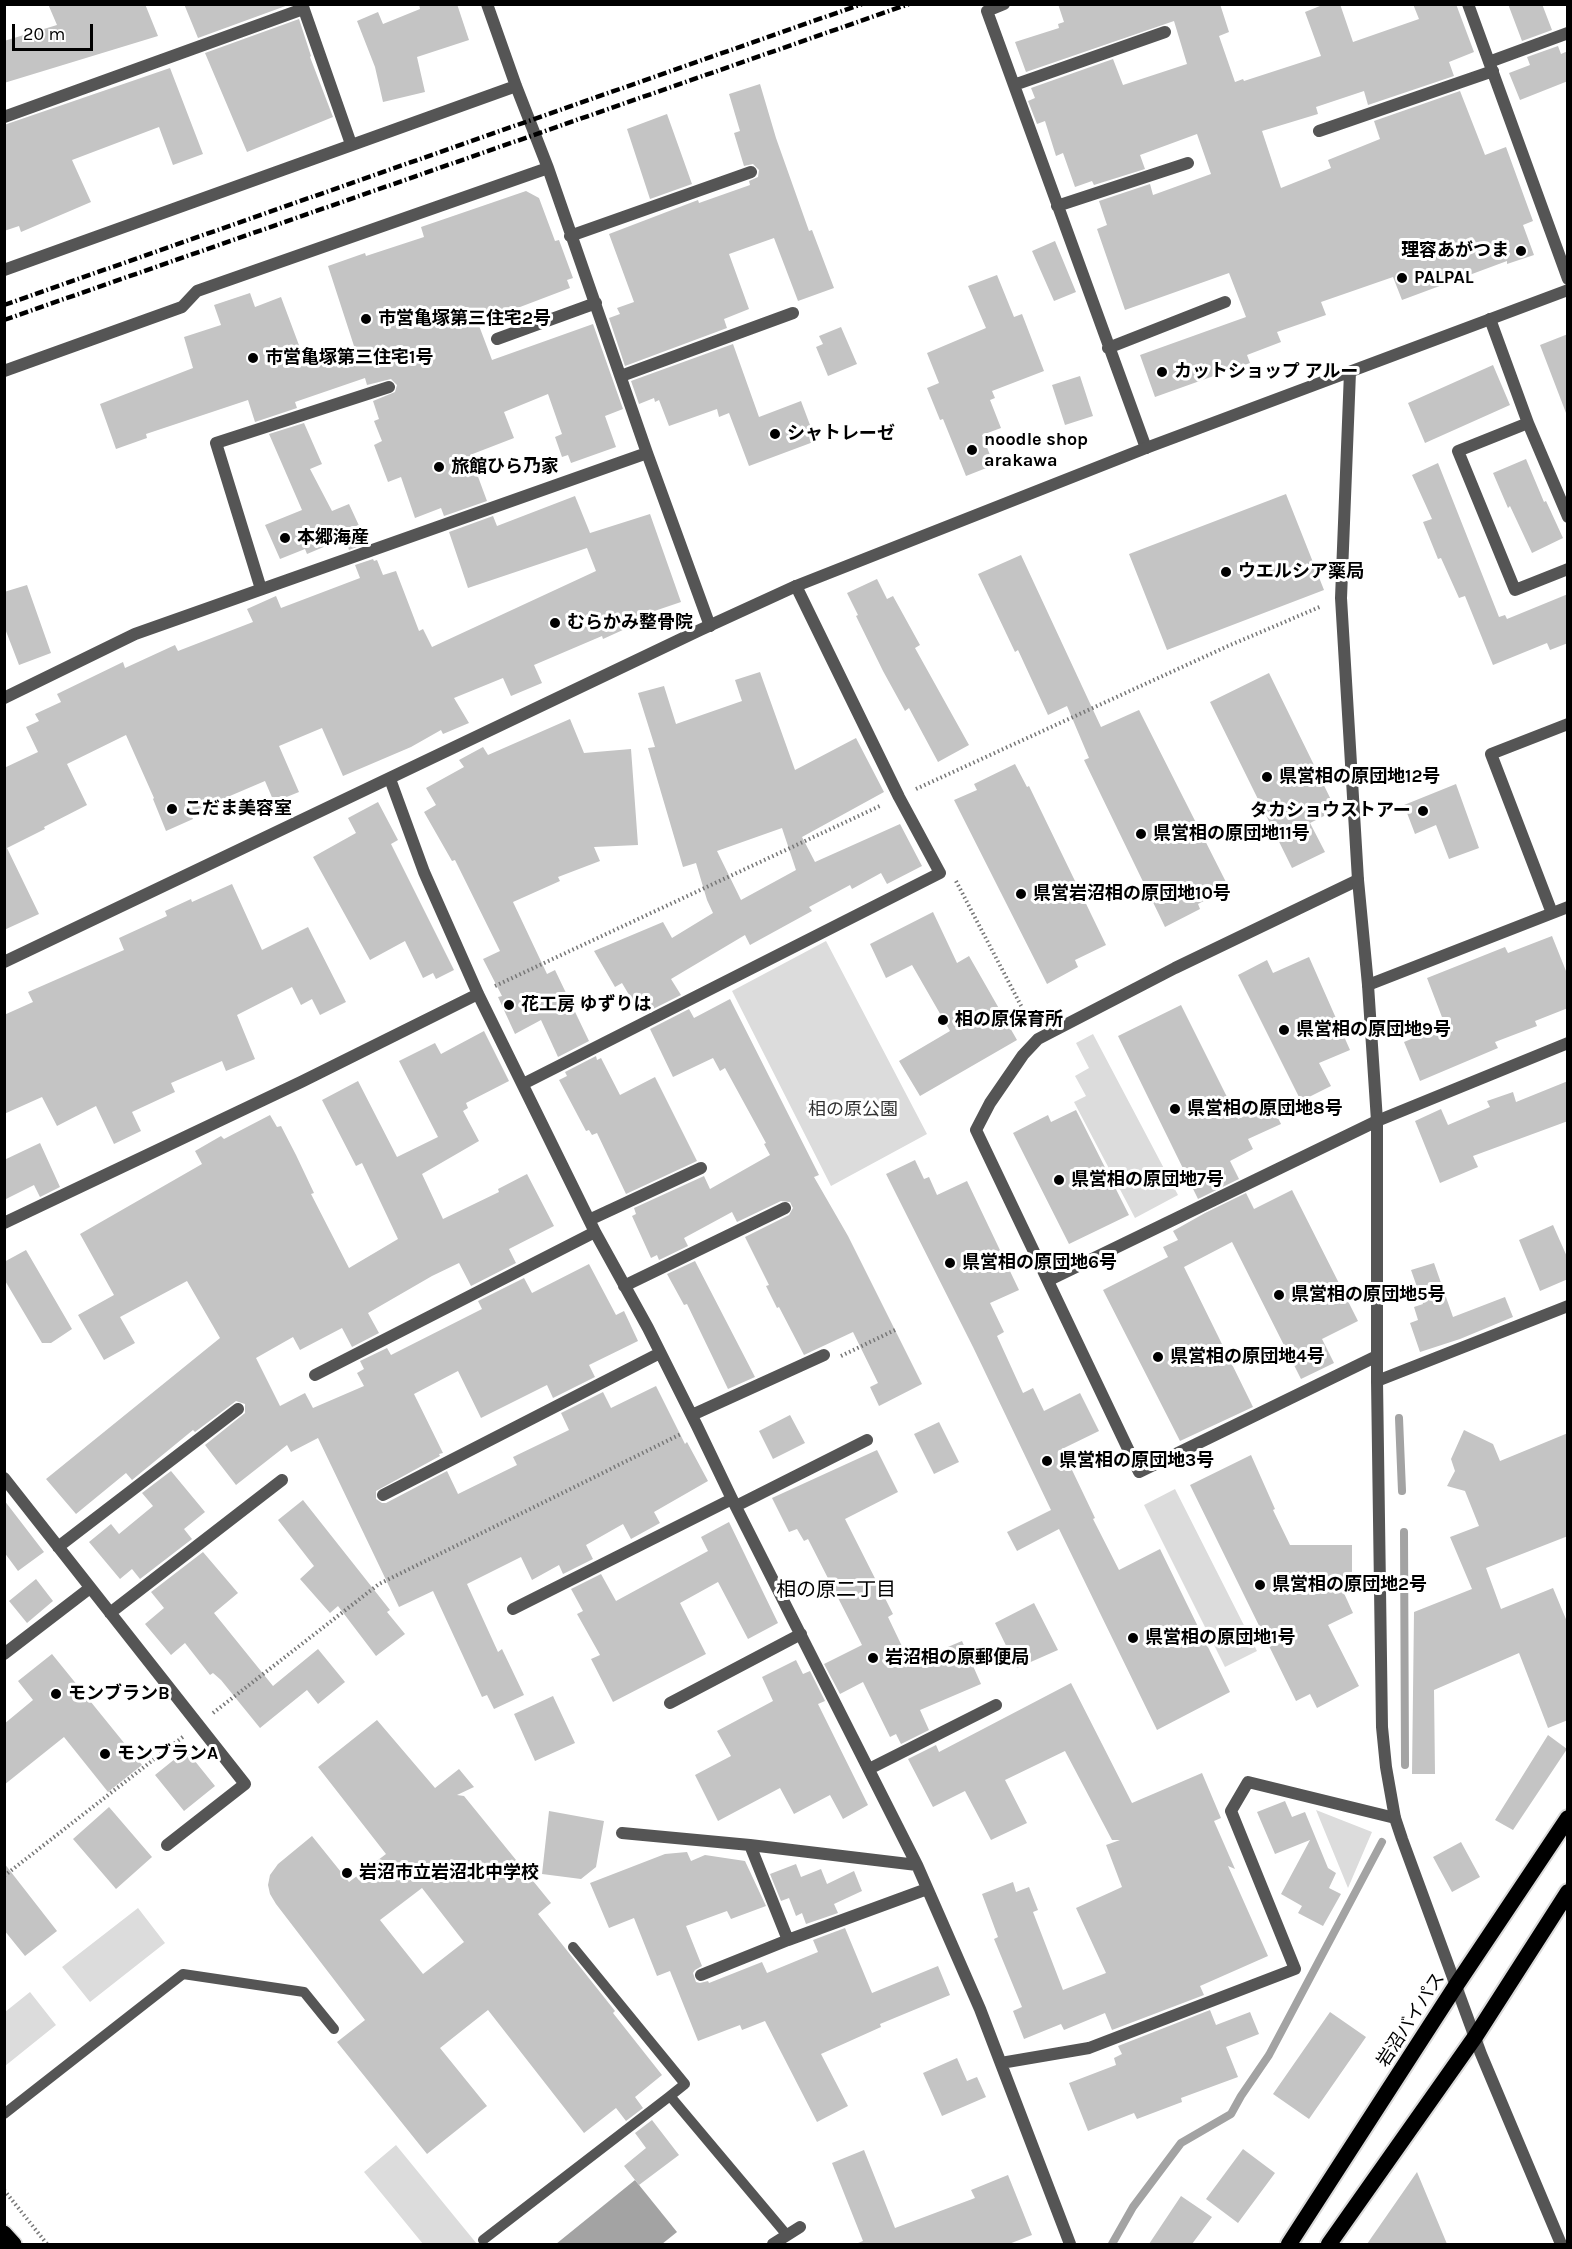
<!DOCTYPE html>
<html>
<head>
<meta charset="utf-8">
<style>
  body { margin:0 }
  #map { position:relative; width:1572px; height:2249px; overflow:hidden; background:#fff; font-family:Karla,sans-serif }
  canvas { display:block }
  .frame { position:absolute; inset:0; border:6px solid #000; pointer-events:none }
  .scale { position:absolute; left:12px; top:24px; width:81px; height:27px; box-sizing:border-box; border:3px solid #000; border-top:0; padding-left:8px; font-size:18px; line-height:21px; white-space:nowrap; color:#000; -webkit-text-stroke:4px #fff; paint-order:stroke }
</style>
</head>
<body>
<div id="map">
<canvas width="1572" height="2249"></canvas>
<div class="frame"></div>
<div class="scale">20 m</div>
</div>
<script>
const context = document.querySelector('canvas').getContext('2d');
context.lineJoin = 'round';
function fillPath(path, color) { context.fillStyle = color; context.fill(path, 'evenodd'); }
const shape = rows => new Path2D(rows.map(r => 'M' + r).join(''));
function trace(path, color, width, dash) { context.strokeStyle = color; context.lineWidth = width; context.lineCap = dash ? 'butt' : 'round'; context.setLineDash(dash || []); context.stroke(path); }
function label(font, color, halo, rows, align = 'center') {
  context.font = font + ' Karla,"Noto Sans JP",sans-serif'; context.lineWidth = 6; context.setLineDash([]); context.textBaseline = 'middle'; context.strokeStyle = halo; context.fillStyle = color; for (const [text, x, y, turn = 0] of rows) {
    context.save(); context.translate(x, y); context.rotate((+turn || 0) * Math.PI / 180); context.textAlign = isNaN(turn) ? turn : align; if (halo) context.strokeText(text, 0, 0); context.fillText(text, 0, 0); context.restore();
  }
}
fillPath(shape([
  [826,941,927,1134,831,1186,732,991],
  [1093,1034,1178,1195,1135,1218,1074,1102,1086,1096,1075,1076,1089,1068,1076,1043],
  [1175,1489,1257,1651,1225,1667,1144,1505],
  [1316,1810,1372,1832,1348,1888],
  [138,1908,165,1943,90,2002,62,1967],
  [30,1992,56,2025,5,2066,5,2012],
  [396,2145,477,2244,423,2244,364,2172]
]), '#dcdcdc');
fillPath(shape([
  [635,2180,677,2232,662,2244,556,2244]
]), '#a3a3a3');
trace(shape([
  [1399,1418,1402,1491],
  [1404,1532,1405,1765],
  [1112,2244,1133,2207,1181,2143,1231,2114,1241,2096,1269,2055,1382,1842]
]), '#a3a3a3', 8);
fillPath(shape([
  [48,4,145,4,158,36,4,83,4,41,57,25],
  [184,4,291,4,198,38],
  [419,4,457,4,469,40,417,57,425,92,383,102,375,67,357,21,378,12,383,24,420,9],
  [1058,4,1220,4,1229,32,1219,36,1235,82,1243,79,1244,81,1321,56,1305,12,1325,4,1340,4,1353,42,1419,19,1413,4,1456,4,1474,52,1449,62,1454,76,1368,105,1364,91,1316,107,1318,114,1262,131,1281,188,1331,168,1328,160,1380,139,1374,121,1460,91,1485,155,1506,147,1533,221,1523,225,1534,255,1507,264,1507,261,1402,300,1393,277,1321,302,1326,315,1277,332,1281,342,1247,355,1250,363,1155,397,1140,355,1246,317,1229,273,1125,310,1097,229,1107,225,1099,201,1150,184,1153,195,1211,174,1197,134,1140,155,1145,169,1094,185,1092,181,1075,187,1063,153,1056,156,1045,121,1037,124,1028,101,1035,98,1031,88,1113,59,1123,85,1187,64,1174,21,1026,72,1015,42,1059,28,1058,24,1064,22],
  [1508,4,1542,4,1552,30,1522,41],
  [299,19,311,56,310,57,333,117,247,152,205,53],
  [1558,46,1561,54,1568,51,1568,81,1520,100,1509,73,1530,65,1527,57],
  [170,68,203,154,173,165,159,127,72,160,91,202,21,232,19,226,4,231,4,125],
  [760,84,776,138,809,231,812,230,834,288,798,301,774,238,729,254,749,309,724,319,727,328,625,366,609,318,620,314,617,308,634,302,609,234,698,200,699,203,750,185,749,181,758,177,759,170,753,164,744,166,734,133,740,131,729,94],
  [667,114,692,184,650,199,627,129],
  [526,191,539,198,555,241,559,240,573,278,567,280,570,288,478,323,492,360,593,324,623,409,605,416,616,447,571,463,568,455,562,457,555,437,562,434,548,394,504,412,514,438,470,455,487,501,444,516,441,508,415,518,401,477,388,482,374,445,382,441,374,421,379,419,373,401,395,392,397,385,391,379,367,385,365,378,295,402,297,408,255,422,248,400,146,434,147,438,116,449,100,404,193,368,184,337,221,325,214,305,250,293,255,307,281,297,306,364,354,346,328,266,365,253,366,256,424,237,421,227],
  [1055,241,1076,292,1054,301,1032,251],
  [997,275,1014,317,1022,314,1044,371,992,391,995,398,990,400,1001,428,982,435,994,465,966,476,943,419,940,420,927,388,939,383,927,353,986,328,968,286],
  [841,327,857,364,828,376,816,347,823,344,819,336],
  [1568,334,1568,412,1566,413,1540,345],
  [733,344,759,417,801,401,816,441,749,466,729,413,719,417,717,409,669,426,659,400,655,402,654,398,639,404,631,381],
  [1493,365,1510,405,1425,443,1408,403],
  [1080,376,1093,416,1065,425,1052,385],
  [304,423,322,464,310,469,332,511,349,504,367,543,349,550,345,538,307,554,305,549,280,559,265,525,302,510,269,434],
  [1526,459,1544,502,1546,501,1563,538,1532,553,1510,506,1508,508,1493,473],
  [1438,463,1499,617,1505,615,1507,619,1568,594,1568,643,1550,650,1547,643,1493,665,1465,596,1459,598,1441,558,1438,559,1423,522,1432,519,1412,475],
  [1286,494,1324,590,1167,650,1129,554],
  [575,496,590,533,650,514,681,602,622,622,625,629,603,639,602,636,534,665,542,683,511,696,503,678,454,698,469,723,443,734,441,730,411,747,343,776,322,728,279,746,299,792,274,802,265,781,190,813,193,819,166,831,153,799,154,798,126,735,67,764,87,805,44,827,45,829,7,848,39,914,4,930,4,768,38,752,26,727,39,721,35,714,61,702,57,694,123,662,125,668,175,645,178,651,253,622,247,609,276,596,281,608,360,578,355,565,373,559,374,561,377,560,383,575,396,571,419,631,423,629,432,647,596,571,587,548,468,588,449,532,493,516,497,526],
  [1021,555,1101,727,1139,710,1229,888,1198,904,1200,909,1165,927,1084,760,1089,758,1067,706,1048,715,1018,650,1015,652,978,574],
  [877,579,887,599,893,596,920,645,915,648,969,745,938,762,909,708,905,711,883,671,856,616,858,615,847,593],
  [27,585,51,653,19,665,4,626,4,592],
  [760,672,795,770,856,738,884,792,802,837,815,862,900,824,922,866,887,884,881,873,852,889,850,885,809,907,812,911,750,945,745,935,671,979,681,995,643,1014,640,1009,638,1010,622,983,615,987,594,951,663,922,672,938,713,913,707,900,696,863,683,867,648,748,655,747,638,693,664,686,676,724,742,701,735,680],
  [782,828,796,870,741,900,717,851],
  [1269,673,1336,810,1310,823,1325,852,1292,868,1210,702],
  [570,719,584,753,631,749,638,845,594,847,600,861,558,877,560,881,513,902,547,974,555,970,589,1041,558,1057,541,1020,515,1034,498,997,502,996,483,959,500,951,455,860,452,861,424,812,436,805,426,788,464,767,459,760,483,747,488,755],
  [1015,764,1027,787,1029,786,1106,945,1075,960,1078,967,1047,984,954,800,977,790,974,784],
  [1456,784,1479,848,1449,859,1436,825,1415,834,1404,805],
  [378,802,398,840,391,844,454,970,436,979,433,973,423,978,405,941,370,960,313,857,356,833,348,818],
  [232,884,262,950,308,927,346,1002,320,1015,312,999,301,1005,292,987,237,1015,255,1059,226,1071,222,1061,171,1083,175,1092,132,1112,141,1131,114,1144,96,1106,57,1126,42,1097,4,1114,4,1015,33,1002,28,992,124,950,119,938,167,916,165,911,191,899,192,902],
  [933,912,957,963,969,956,1017,1040,920,1096,899,1061,950,1031,912,965,886,978,870,944],
  [1552,936,1568,976,1568,1008,1535,1021,1537,1026,1495,1042,1498,1048,1420,1081,1404,1042,1445,1025,1427,978,1505,947,1508,953],
  [1309,957,1350,1050,1319,1063,1331,1086,1301,1101,1238,975,1267,960,1273,973],
  [730,999,819,1175,814,1177,848,1236,922,1384,879,1406,870,1387,878,1383,853,1332,804,1355,779,1307,777,1308,766,1286,769,1285,745,1237,789,1215,793,1208,790,1202,781,1201,737,1222,732,1212,684,1238,688,1246,659,1260,657,1255,651,1258,632,1216,636,1214,634,1208,704,1176,710,1189,770,1155,764,1144,766,1143,725,1068,720,1071,713,1058,673,1077,650,1029,689,1009,694,1018],
  [1181,1005,1238,1119,1271,1104,1281,1124,1248,1139,1253,1149,1230,1161,1239,1179,1198,1199,1118,1036],
  [484,1031,509,1081,466,1103,468,1108,463,1111,479,1141,422,1174,443,1219,499,1192,498,1189,527,1174,554,1226,509,1249,516,1263,471,1286,459,1263,432,1276,368,1313,379,1333,352,1347,342,1328,300,1350,293,1337,256,1358,280,1406,305,1393,313,1408,364,1386,357,1373,364,1369,360,1361,387,1348,391,1355,482,1309,478,1301,524,1278,532,1293,589,1264,616,1315,624,1311,638,1341,589,1365,595,1377,553,1398,547,1385,481,1418,458,1371,414,1394,443,1453,439,1454,440,1456,376,1491,376,1499,382,1503,386,1503,447,1471,458,1494,517,1465,513,1457,569,1430,561,1413,603,1392,611,1408,656,1386,685,1444,687,1442,708,1481,654,1512,660,1523,631,1539,623,1524,586,1545,593,1559,563,1574,559,1565,532,1580,521,1557,467,1584,498,1652,502,1649,524,1695,494,1709,487,1695,482,1697,433,1591,399,1607,318,1438,291,1452,287,1445,236,1485,205,1445,245,1413,245,1404,236,1401,195,1432,193,1430,132,1480,126,1473,76,1514,46,1479,220,1338,187,1281,120,1317,135,1343,104,1360,78,1315,114,1295,80,1234,202,1164,195,1151,221,1136,224,1139,270,1115,277,1127,281,1126,296,1155,314,1193,311,1194,349,1268,398,1239,362,1163,356,1166,322,1100,358,1081,397,1157,438,1137,399,1061,435,1043,441,1054],
  [596,1056,597,1060,601,1058,620,1095,655,1077,697,1161,626,1194,597,1133,592,1135,589,1130,586,1131,559,1080,567,1076,565,1072],
  [1568,1081,1568,1121,1473,1156,1478,1167,1440,1183,1415,1121,1441,1109,1448,1125,1490,1107,1487,1101,1513,1092,1516,1102],
  [1076,1110,1129,1215,1069,1244,1013,1133,1048,1115,1051,1122],
  [40,1143,60,1187,40,1197,34,1185,4,1200,4,1160],
  [915,1160,924,1179,929,1177,937,1195,967,1181,1019,1290,990,1303,1004,1332,997,1336,1023,1393,1033,1388,1044,1411,1080,1393,1099,1431,1062,1449,1095,1518,1093,1519,1119,1570,1160,1549,1230,1692,1157,1730,1059,1529,1017,1551,1007,1532,1051,1510,973,1347,886,1174],
  [1292,1190,1358,1321,1322,1339,1334,1363,1301,1379,1232,1242,1184,1267,1253,1407,1180,1441,1103,1290,1168,1257,1163,1247,1178,1240,1173,1231,1205,1213,1246,1193,1254,1209],
  [1553,1225,1568,1259,1568,1279,1540,1291,1519,1240],
  [26,1250,72,1329,51,1343,42,1343,4,1279,4,1262],
  [695,1261,755,1377,728,1389,687,1304,684,1305,667,1274],
  [1434,1263,1453,1317,1505,1297,1513,1317,1460,1339,1420,1352,1410,1323,1418,1320,1414,1307,1423,1304,1411,1270],
  [790,1415,805,1443,773,1459,759,1431],
  [939,1422,959,1462,934,1474,914,1434],
  [1464,1430,1493,1444,1500,1461,1568,1433,1568,1536,1486,1568,1501,1609,1553,1588,1568,1624,1568,1720,1548,1728,1519,1653,1434,1690,1435,1774,1412,1774,1414,1612,1472,1589,1450,1537,1479,1526,1465,1491,1447,1486,1455,1471,1451,1459],
  [877,1450,898,1492,845,1519,893,1614,888,1617,910,1663,962,1641,981,1684,920,1710,929,1730,901,1744,896,1734,890,1737,863,1682,840,1694,824,1664,862,1645,808,1539,804,1541,797,1529,789,1532,772,1498],
  [1251,1455,1275,1509,1273,1510,1290,1545,1352,1545,1352,1580,1338,1580,1353,1613,1328,1625,1359,1686,1317,1708,1310,1694,1296,1701,1190,1485],
  [171,1471,205,1512,184,1529,192,1539,140,1579,132,1569,120,1579,89,1542,111,1524,119,1534,153,1506,142,1493],
  [4,1500,44,1552,18,1571,4,1552],
  [303,1500,390,1610,387,1612,405,1634,376,1656,338,1606,330,1613,300,1579,314,1566,278,1520],
  [729,1522,778,1623,748,1639,718,1582,680,1603,706,1654,613,1702,591,1659,600,1655,577,1614,583,1611,571,1589,601,1574,616,1601,708,1551,701,1537],
  [203,1552,238,1593,214,1613,273,1686,318,1649,345,1682,318,1704,307,1690,260,1728,221,1680,213,1673,210,1675,185,1643,171,1655,145,1624,164,1608,151,1592],
  [36,1579,53,1601,27,1623,9,1601],
  [1034,1603,1058,1650,1017,1668,995,1623],
  [52,1654,142,1765,108,1792,64,1737,4,1785,4,1724,33,1700,18,1681],
  [796,1660,803,1674,810,1671,825,1701,818,1704,868,1805,843,1819,830,1795,794,1814,780,1788,718,1821,695,1775,731,1756,717,1731,773,1701,762,1677],
  [1071,1683,1132,1803,1202,1773,1221,1818,1214,1821,1235,1869,1228,1866,1268,1956,1200,1986,1204,1995,1112,2030,1105,2013,1064,2030,1061,2024,1024,2039,1013,2011,1022,2007,994,1939,998,1937,982,1894,1013,1882,1016,1892,1029,1887,1038,1910,1033,1912,1063,1990,1106,1973,1076,1908,1122,1887,1106,1845,1120,1840,1112,1840,1065,1751,1005,1780,1027,1823,991,1840,965,1791,933,1807,908,1759,936,1745,939,1752],
  [553,1696,575,1743,535,1761,514,1714],
  [377,1720,435,1788,459,1769,474,1787,457,1795,464,1796,551,1903,538,1914,615,2011,613,2013,662,2075,635,2097,643,2108,626,2121,616,2108,584,2133,488,2010,440,2048,487,2106,427,2154,337,2042,365,2020,276,1904,270,1894,268,1885,270,1875,278,1864,312,1836,349,1882,386,1854,318,1767],
  [422,1888,464,1942,423,1974,380,1920],
  [1548,1735,1567,1749,1513,1830,1495,1820],
  [186,1750,215,1786,184,1811,155,1775],
  [1285,1801,1292,1817,1305,1812,1328,1868,1336,1873,1329,1888,1341,1894,1323,1926,1298,1913,1302,1906,1281,1894,1310,1840,1275,1854,1257,1812],
  [109,1807,152,1857,116,1889,73,1839],
  [549,1811,604,1821,596,1867,581,1879,542,1874],
  [1461,1842,1480,1877,1452,1892,1433,1857],
  [687,1852,691,1861,705,1855,745,1861,766,1906,731,1919,727,1911,686,1926,702,1966,695,1970,693,1973,696,1982,700,1983,708,1981,709,1983,762,1962,767,1973,818,1952,813,1940,845,1928,872,1993,938,1966,950,1995,880,2024,881,2027,821,2054,848,2106,817,2122,765,2021,742,2030,740,2025,698,2041,670,1971,657,1976,634,1918,609,1928,590,1883,665,1854],
  [4,1863,57,1931,25,1956,4,1930],
  [796,1864,801,1877,821,1869,827,1884,854,1871,862,1891,834,1904,838,1913,806,1924,802,1913,796,1916,789,1898,781,1901,770,1874],
  [1210,2010,1216,2025,1250,2012,1259,2034,1226,2047,1238,2077,1181,2098,1182,2102,1137,2119,1134,2113,1088,2131,1069,2083,1116,2065,1114,2058,1122,2054,1118,2046],
  [1330,2012,1366,2037,1309,2119,1273,2094],
  [957,2058,967,2081,977,2077,986,2097,942,2116,923,2073],
  [652,2120,679,2155,639,2185,624,2166,646,2148,635,2133],
  [1243,2149,1275,2173,1238,2223,1206,2199],
  [864,2150,895,2228,975,2198,971,2190,1008,2175,1032,2235,1009,2244,858,2244,858,2243,863,2241,832,2163],
  [1417,2172,1447,2244,1367,2244],
  [1181,2196,1212,2217,1192,2244,1149,2244]
]), '#c4c4c4');
const primary = shape([
  [4,2233,14,2244]
]);
const trunk = shape([
  [1289,2244,1457,1984,1568,1818],
  [1329,2244,1475,2037,1568,1892]
]);
trace(primary, '#dbdbdb', 18);
trace(trunk, '#dbdbdb', 20);
trace(shape([
  [916,789,1228,646,1322,606],
  [956,881,1030,1023],
  [495,986,882,805],
  [841,1356,897,1329],
  [213,1713,379,1584,681,1434],
  [4,1876,184,1736],
  [4,2190,47,2244]
]), '#777', 4, [1.5, 3]);
trace(shape([
  [573,1947,685,2084,670,2096],
  [4,2114,183,1974,304,1992,334,2029],
  [483,2240,670,2096,786,2234]
]), '#555', 10);
trace(shape([
  [302,4,351,144],
  [487,4,516,86,548,168,647,453,710,626],
  [1004,4,987,11,1146,448],
  [1468,4,1568,279],
  [1489,62,1568,33],
  [1014,85,1165,32],
  [4,117,303,9],
  [1319,131,1493,71],
  [1057,206,1188,163],
  [570,236,751,172],
  [4,270,516,86],
  [1490,319,1528,423,1568,517],
  [497,339,596,303],
  [1108,348,1225,302],
  [4,371,182,307,197,291,548,168],
  [621,376,793,313],
  [1528,423,1458,451,1515,590,1568,569],
  [261,589,216,443,389,387],
  [4,698,135,634,647,453],
  [390,779,424,872,478,994,595,1232,648,1328,697,1426,732,1499,917,1865,980,2009,1070,2244],
  [1358,880,1175,968,1038,1039,1023,1055,990,1103,976,1130,1139,1472,1377,1356],
  [1552,913,1491,754,1568,724],
  [1368,985,1568,907],
  [523,1084,940,873,899,797,796,586],
  [589,1220,701,1168],
  [4,1223,301,1082,478,994],
  [1049,1280,1377,1121,1568,1043],
  [624,1286,785,1208],
  [315,1375,595,1232],
  [1377,1381,1568,1306],
  [692,1415,824,1355],
  [4,1478,245,1784,167,1845],
  [383,1495,660,1353],
  [736,1506,867,1440],
  [58,1547,238,1409],
  [513,1609,732,1499],
  [110,1613,282,1480],
  [4,1654,90,1588],
  [670,1703,801,1634],
  [869,1769,996,1705],
  [622,1833,750,1845,917,1865],
  [750,1845,788,1940,927,1889],
  [701,1975,788,1940],
  [1001,2063,1089,2048,1295,1969,1231,1811,1248,1782,1395,1818],
  [773,2244,800,2227]
]), '#555', 12);
trace(shape([
  [1350,372,1341,598,1358,880,1368,985,1377,1121,1377,1381,1382,1727,1386,1767,1395,1818,1402,1839,1481,2054,1561,2244],
  [4,962,700,630,796,586,1146,448,1568,290]
]), '#555', 12);
trace(primary, '#000', 15);
trace(trunk, '#000', 16);
trace(shape([
  [4,305,862,4],
  [4,320,909,4]
]), '#000', 4.5, [9, 3, 1.5, 3]);
for (const [x, y, r, color] of [
  [1521,251,6,"#000"],
  [1402,278,6,"#000"],
  [366,319,6,"#000"],
  [253,358,6,"#000"],
  [1162,372,6,"#000"],
  [775,434,6,"#000"],
  [972,450,6,"#000"],
  [439,467,6,"#000"],
  [285,538,6,"#000"],
  [1226,572,6,"#000"],
  [555,623,6,"#000"],
  [1267,777,6,"#000"],
  [172,809,6,"#000"],
  [1423,811,6,"#000"],
  [1141,834,6,"#000"],
  [1021,894,6,"#000"],
  [509,1005,6,"#000"],
  [943,1020,6,"#000"],
  [1284,1030,6,"#000"],
  [1175,1109,6,"#000"],
  [1059,1180,6,"#000"],
  [950,1263,6,"#000"],
  [1279,1295,6,"#000"],
  [1158,1357,6,"#000"],
  [1047,1461,6,"#000"],
  [1260,1585,6,"#000"],
  [1133,1638,6,"#000"],
  [873,1658,6,"#000"],
  [56,1694,6,"#000"],
  [105,1754,6,"#000"],
  [347,1873,6,"#000"]
]) { const dot = new Path2D(); dot.arc(x, y, r, 0, 2 * Math.PI); context.fillStyle = color; context.fill(dot); trace(dot, '#fff', 2); }
label('bold 18px', '#000', '#fff', [
  ["理容あがつま",1509,251,"right"],
  ["PALPAL",1414,278],
  ["市営亀塚第三住宅2号",378,319],
  ["市営亀塚第三住宅1号",265,358],
  ["カットショップ アルー",1174,372],
  ["シャトレーゼ",787,434],
  ["noodle shop",984,440],
  ["arakawa",984,461],
  ["旅館ひら乃家",451,467],
  ["本郷海産",297,538],
  ["ウエルシア薬局",1238,572],
  ["むらかみ整骨院",567,623],
  ["県営相の原団地12号",1279,777],
  ["こだま美容室",184,809],
  ["タカショウストアー",1411,811,"right"],
  ["県営相の原団地11号",1153,834],
  ["県営岩沼相の原団地10号",1033,894],
  ["花工房 ゆずりは",521,1005],
  ["相の原保育所",955,1020],
  ["県営相の原団地9号",1296,1030],
  ["県営相の原団地8号",1187,1109],
  ["県営相の原団地7号",1071,1180],
  ["県営相の原団地6号",962,1263],
  ["県営相の原団地5号",1291,1295],
  ["県営相の原団地4号",1170,1357],
  ["県営相の原団地3号",1059,1461],
  ["県営相の原団地2号",1272,1585],
  ["県営相の原団地1号",1145,1638],
  ["岩沼相の原郵便局",885,1658],
  ["モンブランB",68,1694],
  ["モンブランA",117,1754],
  ["岩沼市立岩沼北中学校",359,1873]
], 'left');
label('18px', '#333', '#fff', [
  ["相の原公園",853,1110]
]);
label('18px', '#000', '#fff', [
  ["岩沼バイパス",1411,2020,-57]
]);
label('20px', '#000', '#fff', [
  ["相の原二丁目",836,1590]
]);
</script>
</body>
</html>
